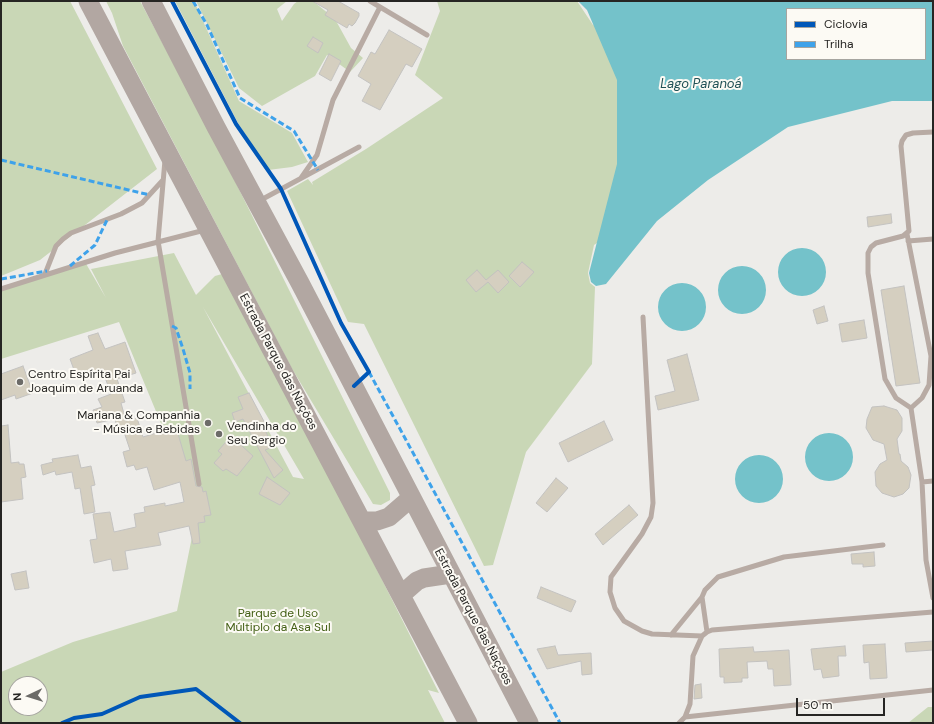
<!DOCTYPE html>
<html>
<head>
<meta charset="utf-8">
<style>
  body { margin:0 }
  #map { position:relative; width:934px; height:724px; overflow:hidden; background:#edece9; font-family:"DM Sans",sans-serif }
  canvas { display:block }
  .frame { position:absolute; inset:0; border:2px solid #262523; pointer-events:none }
  .legend { position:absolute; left:786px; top:8px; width:140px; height:52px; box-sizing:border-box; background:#fcfaf4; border:1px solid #a6a5a0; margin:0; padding:5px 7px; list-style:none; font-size:12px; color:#262523 }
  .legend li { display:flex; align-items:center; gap:8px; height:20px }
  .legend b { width:20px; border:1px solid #a6a5a0 }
  .north { position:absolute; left:8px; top:676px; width:40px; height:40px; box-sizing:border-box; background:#fcfaf4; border:1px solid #a6a5a0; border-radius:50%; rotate:266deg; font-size:11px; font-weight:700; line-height:16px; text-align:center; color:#262523 }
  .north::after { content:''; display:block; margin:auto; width:14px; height:18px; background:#6c6b68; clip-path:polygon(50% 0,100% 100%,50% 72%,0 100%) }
  .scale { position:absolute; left:796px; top:698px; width:89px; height:18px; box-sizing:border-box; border:2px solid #262523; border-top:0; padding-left:5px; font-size:12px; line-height:14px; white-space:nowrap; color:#262523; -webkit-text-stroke:3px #fcfaf4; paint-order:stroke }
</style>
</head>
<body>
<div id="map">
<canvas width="934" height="724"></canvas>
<div class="frame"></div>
<ul class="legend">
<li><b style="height:5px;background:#0057b8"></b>Ciclovia</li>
<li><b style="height:5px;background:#3ea2ea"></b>Trilha</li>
</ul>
<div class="north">N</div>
<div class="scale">50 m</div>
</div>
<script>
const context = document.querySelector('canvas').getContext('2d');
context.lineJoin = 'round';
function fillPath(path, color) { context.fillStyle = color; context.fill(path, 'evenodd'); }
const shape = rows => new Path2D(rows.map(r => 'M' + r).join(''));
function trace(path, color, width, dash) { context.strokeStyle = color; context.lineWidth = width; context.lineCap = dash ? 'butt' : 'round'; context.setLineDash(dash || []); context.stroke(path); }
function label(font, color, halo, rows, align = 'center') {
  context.font = font + ' "DM Sans",sans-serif'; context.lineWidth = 4; context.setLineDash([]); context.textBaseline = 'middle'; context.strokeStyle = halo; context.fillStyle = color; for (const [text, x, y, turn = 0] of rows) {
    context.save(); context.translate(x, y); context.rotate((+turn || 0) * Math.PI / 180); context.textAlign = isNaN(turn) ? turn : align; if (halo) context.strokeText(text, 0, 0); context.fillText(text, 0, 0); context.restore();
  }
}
fillPath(shape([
  [1,1,70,1,157,169,40,260,1,276],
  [106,1,140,1,216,143,390,493,390,500,381,505,373,504,291,367,123,46,112,13],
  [175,1,194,1,239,101,292,133,308,162,292,167,268,170,238,123],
  [196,1,287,1,277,9,282,21,294,4,298,1,313,1,335,19,351,48,363,58,350,72,327,55,315,76,262,106,239,88],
  [437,1,577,1,593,25,822,88,594,245,588,273,590,283,595,287,592,364,526,452,493,565,484,566,364,324,348,322,287,191,308,179,313,185,312,182,366,149,443,98,415,75,440,11],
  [174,253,196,295,215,276,222,274,290,397,439,693,428,690,445,723,1,723,1,672,73,642,177,611,192,537,196,508,119,322,1,359,1,290,85,262,106,298,91,269],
  [203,307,304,479,293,477],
  [16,684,40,684,40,708,16,708],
  [928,707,933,707,933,723,908,723]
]), '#c9d7b6');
fillPath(shape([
  [578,1,933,1,933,101,892,101,788,127,708,180,657,221,606,284,596,286,591,282,589,273,617,164,617,80,587,10],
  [787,9,925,9,925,59,787,59],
  '778 272a24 24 0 1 1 48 0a24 24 0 1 1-48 0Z',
  '718 290a24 24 0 1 1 48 0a24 24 0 1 1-48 0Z',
  '658 307a24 24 0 1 1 48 0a24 24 0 1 1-48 0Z',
  '805 457a24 24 0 1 1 48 0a24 24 0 1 1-48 0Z',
  '735 479a24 24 0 1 1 48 0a24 24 0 1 1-48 0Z'
]), '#74c2ca');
const building = shape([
  [312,1,338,1,359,13,359,16,355,23,352,26,349,24,347,28,325,15,328,10,312,1],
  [389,30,422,49,412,67,406,64,380,110,362,101,371,84,358,76,371,52,375,54,389,30],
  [313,37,323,43,318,53,307,46,313,37],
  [329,54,341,61,331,81,319,74,329,54],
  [891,214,892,223,868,227,867,217,891,214],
  [522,262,534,272,520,287,509,276,522,262],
  [477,270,486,280,498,270,509,282,498,293,488,282,476,292,466,280,477,270],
  [904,286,920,383,896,386,881,290,904,286],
  [824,306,828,321,817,324,813,310,824,306],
  [864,320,867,338,842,342,839,324,864,320],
  [98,333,105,349,125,342,136,373,117,379,125,402,121,403,126,421,137,418,143,437,176,427,186,461,191,459,196,486,202,487,203,492,206,491,211,515,204,516,205,522,198,523,200,543,193,544,189,526,158,533,161,545,125,551,128,569,113,571,111,559,94,563,90,540,97,539,93,514,110,512,114,532,136,527,134,514,145,512,144,507,165,503,165,506,184,502,180,482,154,490,147,467,136,470,134,465,127,467,123,452,130,450,124,432,120,433,118,432,115,419,97,423,93,410,102,407,98,399,111,394,102,369,77,378,70,359,93,350,88,336,98,333],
  [687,354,699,400,658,410,655,396,675,391,667,360,687,354],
  [23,366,33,393,16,399,15,395,1,400,1,374,23,366],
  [249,393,267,427,269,431,266,432,273,447,265,450,283,470,274,478,243,419,235,422,232,413,243,409,238,397,249,393],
  [884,406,897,410,902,418,902,431,897,439,899,454,900,454,901,461,908,467,911,475,909,488,903,494,894,497,882,493,876,486,875,472,880,464,887,460,884,444,873,440,866,428,867,419,872,407,884,406],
  [604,421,613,440,568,462,559,443,604,421],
  [8,425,11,463,19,462,19,464,24,464,26,477,21,478,23,499,1,502,1,426,8,425],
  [231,436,253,456,237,476,226,469,223,471,214,463,222,454,218,451,231,436],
  [78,455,81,468,91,466,95,485,91,486,95,512,84,514,80,488,75,489,72,472,56,475,55,471,43,475,41,465,53,462,52,459,78,455],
  [267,477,290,493,280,505,259,494,267,477],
  [556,478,568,488,547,512,536,503,556,478],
  [629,505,638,515,603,545,595,534,629,505],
  [874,552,875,566,863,567,863,564,852,564,851,554,874,552],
  [26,571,29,588,15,590,11,574,26,571],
  [541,587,576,601,571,612,537,598,541,587],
  [933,641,933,650,906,652,905,643,933,641],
  [885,644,887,678,870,679,869,662,864,663,863,645,885,644],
  [555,646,558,655,591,653,592,674,582,675,581,661,547,669,537,649,555,646],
  [845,646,846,656,838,656,839,676,823,678,821,669,814,670,811,649,845,646],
  [753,647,754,652,789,650,791,685,774,686,773,669,768,669,767,661,747,662,748,678,742,678,742,682,724,683,724,677,720,677,719,649,753,647],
  [701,684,702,698,694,699,695,685,701,684]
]);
fillPath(building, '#d5cfc0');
trace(building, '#c3c2c0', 1);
trace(shape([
  [370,1,427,35],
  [933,132,913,133,906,135,902,141,901,146,909,231,903,236,876,243,871,247,868,253,868,273,885,379,896,398,911,408,922,482,926,560,933,598],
  [165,160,158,241,199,484],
  [301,178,317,155,333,100,380,7],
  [259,201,359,147],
  [907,234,931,356,929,385,922,398,911,408],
  [908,241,933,239],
  [45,274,56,246,63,239,71,233,121,214,142,203,163,180],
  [1,289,115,253,205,230],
  [643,317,653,503,651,517,642,534,611,577,610,592,615,608,624,621,642,631,652,634,702,636],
  [922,482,933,481],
  [707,632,702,597,705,590,718,577,784,557,883,545],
  [671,635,702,597],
  [685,717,933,690],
  [679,723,685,717,690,704,693,656,702,636,707,632,712,630,933,612]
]), '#b8aba4', 5);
trace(shape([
  [88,1,468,723],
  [151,1,216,127,300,283,529,723],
  [362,521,377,521,389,517,411,498],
  [401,595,417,581,424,578,451,574]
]), '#b2a7a2', 19);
trace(shape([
  [193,1,207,25,240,98,294,131,318,170],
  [1,160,150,195],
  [70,266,95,245,107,220],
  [1,279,47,271],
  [172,326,176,328,183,349,190,373,190,389],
  [369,372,560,723]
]), '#3ea2ea', 3, [6, 3]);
trace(shape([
  [172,1,236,124,281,189,341,323,369,372,354,386],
  [62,723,74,718,102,714,140,697,196,689,240,723]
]), '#0057b8', 4);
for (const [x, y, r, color] of [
  [20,382,4,"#6c6b68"],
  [208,423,4,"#6c6b68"],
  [219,434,4,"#6c6b68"]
]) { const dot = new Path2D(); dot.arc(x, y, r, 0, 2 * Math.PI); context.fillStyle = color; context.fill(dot); trace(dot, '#fcfaf4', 1.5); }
label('12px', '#262523', '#fcfaf4', [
  ["Estrada Parque das Nações",278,362,62],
  ["Estrada Parque das Nações",473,617,62]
]);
label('12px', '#262523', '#fcfaf4', [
  ["Centro Espírita Pai",28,375],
  ["Joaquim de Aruanda",28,389],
  ["Mariana & Companhia",200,416,"right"],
  ["- Música e Bebidas",200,430,"right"],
  ["Vendinha do",227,427],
  ["Seu Sergio",227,441]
], 'left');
label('12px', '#435f15', '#fcfaf4', [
  ["Parque de Uso",278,614],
  ["Múltiplo da Asa Sul",278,628]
]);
label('italic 13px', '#215156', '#fcfaf4', [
  ["Lago Paranoá",701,85]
]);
</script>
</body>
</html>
